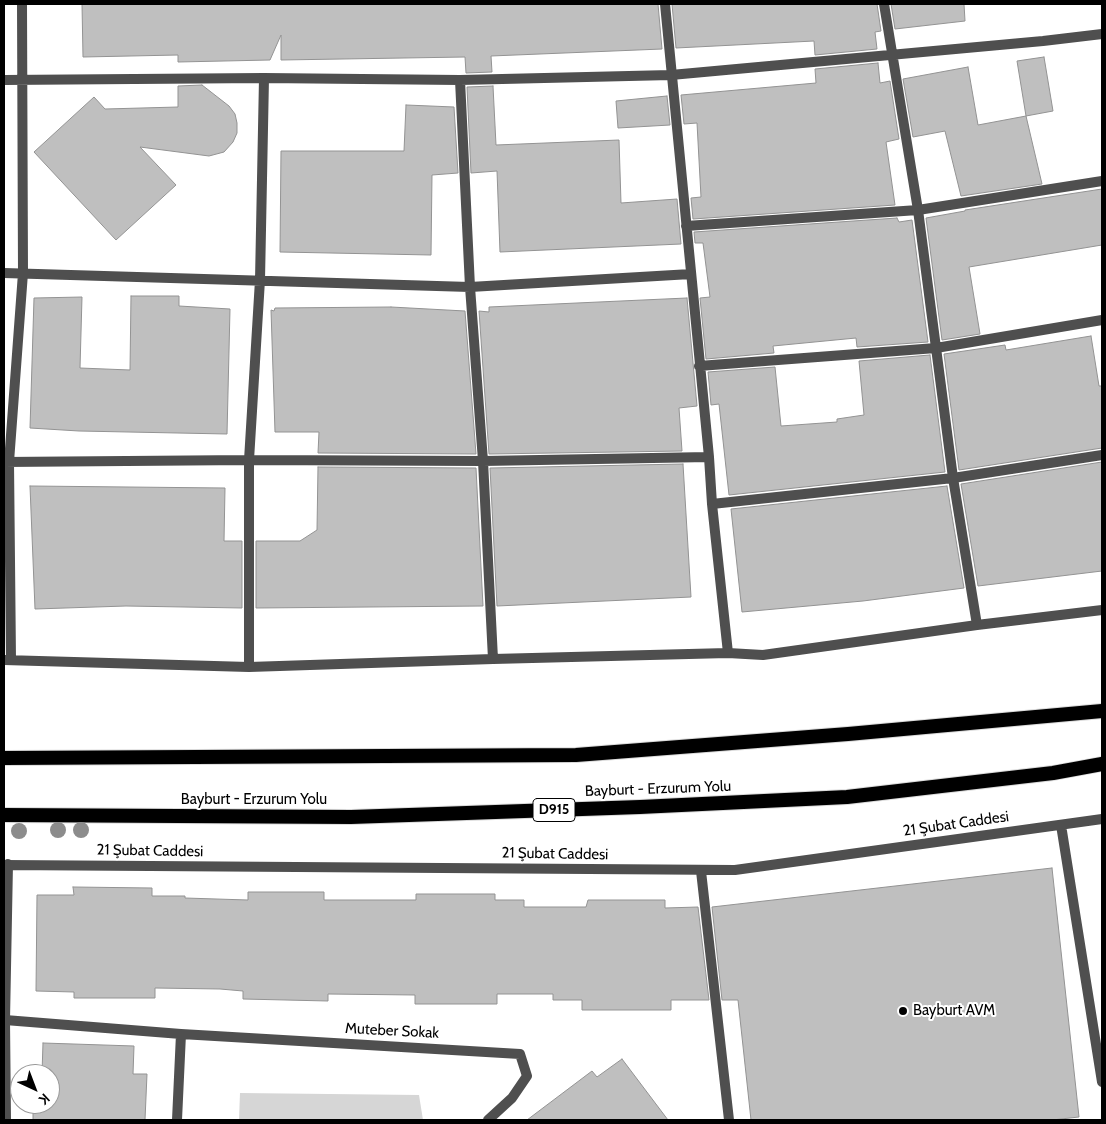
<!DOCTYPE html>
<html>
<head>
<meta charset="utf-8">
<style>
  body { margin:0 }
  #map { position:relative; width:1106px; height:1124px; overflow:hidden; background:#fff; font-family:Cabin,sans-serif }
  canvas { display:block }
  .frame { position:absolute; inset:0; border:5px solid #000; pointer-events:none }
  .north { position:absolute; left:10px; top:1064px; width:50px; height:50px; box-sizing:border-box; background:#fff; border:1px solid #999; border-radius:50%; rotate:137deg; font-size:14px; font-weight:700; line-height:20px; text-align:center; color:#000 }
  .north::after { content:''; display:block; margin:auto; width:18px; height:22px; background:#000; clip-path:polygon(50% 0,100% 100%,50% 72%,0 100%) }
</style>
</head>
<body>
<div id="map">
<canvas width="1106" height="1124"></canvas>
<div class="frame"></div>
<div class="north">K</div>
</div>
<script>
const context = document.querySelector('canvas').getContext('2d');
context.lineJoin = 'round';
function fillPath(path, color) { context.fillStyle = color; context.fill(path, 'evenodd'); }
const shape = rows => new Path2D(rows.map(r => 'M' + r).join(''));
function trace(path, color, width, dash) { context.strokeStyle = color; context.lineWidth = width; context.lineCap = dash ? 'butt' : 'round'; context.setLineDash(dash || []); context.stroke(path); }
function label(font, color, halo, rows, align = 'center') {
  context.font = font + ' Cabin,sans-serif'; context.lineWidth = 4; context.setLineDash([]); context.textBaseline = 'middle'; context.strokeStyle = halo; context.fillStyle = color; for (const [text, x, y, turn = 0] of rows) {
    context.save(); context.translate(x, y); context.rotate((+turn || 0) * Math.PI / 180); context.textAlign = isNaN(turn) ? turn : align; if (halo) context.strokeText(text, 0, 0); context.fillText(text, 0, 0); context.restore();
  }
}
fillPath(shape([
  [240,1093,419,1095,423,1120,239,1120]
]), '#d6d6d6');
const building = shape([
  [82,4,658,4,662,49,491,56,492,72,466,73,465,57,281,60,281,35,270,60,178,62,178,55,83,57,82,4],
  [672,4,877,4,881,31,875,32,877,49,815,55,814,41,676,48,672,4],
  [891,4,964,4,965,21,895,29,891,4],
  [1044,57,1053,111,1026,116,1017,61,1044,57],
  [878,63,880,83,890,81,899,139,886,142,895,205,693,219,691,198,701,197,697,123,684,124,681,95,816,83,815,69,878,63],
  [968,67,978,125,1026,116,1042,184,961,196,945,131,913,137,903,79,968,67],
  [202,85,229,106,235,114,237,123,237,133,233,142,224,152,209,156,140,147,176,185,116,240,34,152,94,97,105,109,178,107,178,86,202,85],
  [493,86,496,145,619,140,621,203,677,199,681,244,500,252,497,171,471,173,467,87,493,86],
  [667,96,670,125,618,128,616,101,667,96],
  [406,105,454,107,458,173,432,175,431,255,280,252,281,151,404,151,406,105],
  [1102,189,1102,245,969,267,980,334,942,340,926,218,965,211,965,210,1102,189],
  [897,218,899,222,912,220,928,342,857,347,856,338,773,346,774,353,706,359,700,298,710,297,703,243,695,243,694,232,897,218],
  [131,296,179,296,179,306,230,309,227,434,79,431,30,428,34,298,82,297,80,368,130,370,131,296],
  [687,298,697,406,679,408,682,451,489,454,479,311,489,312,489,307,687,298],
  [391,307,465,311,476,454,318,453,319,432,275,432,271,310,274,311,275,308,391,307],
  [1091,336,1099,386,1102,386,1102,448,959,470,944,354,1005,345,1006,350,1091,336],
  [930,355,945,472,729,495,719,404,711,405,708,372,775,367,781,426,837,422,837,419,864,415,859,361,930,355],
  [1102,462,1102,571,978,586,961,484,1102,462],
  [683,464,691,597,497,606,490,468,683,464],
  [318,467,476,468,483,606,256,608,256,541,300,541,317,530,318,467],
  [30,486,225,488,224,541,242,541,242,608,126,606,35,609,30,486],
  [947,486,964,588,863,601,742,612,731,509,947,486],
  [1052,868,1079,1117,1052,1120,751,1120,738,1000,722,1000,712,907,1052,868],
  [73,887,152,888,152,896,185,896,185,898,248,900,248,892,324,892,324,900,416,900,416,894,495,894,495,900,524,900,524,907,586,907,588,900,665,900,665,908,698,907,709,1000,671,1000,671,1010,582,1010,582,1000,553,1000,553,994,497,994,497,1004,415,1004,415,995,328,994,328,1001,243,999,243,991,220,989,155,988,155,998,74,998,74,992,36,991,37,895,74,895,73,887],
  [43,1043,134,1046,133,1074,147,1074,145,1120,33,1120,33,1104,50,1104,50,1074,34,1074,42,1074,43,1043],
  [622,1059,668,1120,527,1120,592,1071,597,1077,622,1059]
]);
fillPath(building, '#bfbfbf');
trace(building, '#939393', 1);
const trunk = shape([
  [4,758,576,755,848,734,1102,711],
  [4,815,351,817,640,807,847,797,1053,773,1102,764]
]);
trace(trunk, '#dbdbdb', 16);
trace(shape([
  [5,1020,181,1034,520,1054,527,1076,512,1098,488,1120],
  [177,1120,181,1034]
]), '#4f4f4f', 10);
trace(shape([
  [665,4,709,457,712,504,728,653],
  [884,4,918,210,953,478,977,625],
  [4,80,264,78,460,80,671,75,1043,41,1102,34],
  [460,80,470,287,483,461,493,659],
  [686,226,918,210,1102,181],
  [4,273,470,287,691,274],
  [699,366,936,348,1102,320],
  [4,462,249,460,483,461,709,457],
  [712,504,953,478,1102,455],
  [4,660,249,667,493,659,728,653,763,655,977,625,1102,610],
  [11,660,9,462,23,273,22,4],
  [249,667,249,460,260,280,264,78],
  [1061,825,1102,1082],
  [4,865,735,870,1102,819],
  [701,871,729,1120],
  [6,1120,5,1020,8,864]
]), '#4f4f4f', 10);
trace(trunk, '#000', 14);
context.fillStyle = '#8c8c8c';
for (const [x, y] of [
  [58,830],
  [81,830],
  [19,831]
]) { context.beginPath(); context.arc(x, y, 8, 0, 2 * Math.PI); context.fill(); }
for (const [x, y, r, color] of [
  [903,1011,5,"#000"]
]) { const dot = new Path2D(); dot.arc(x, y, r, 0, 2 * Math.PI); context.fillStyle = color; context.fill(dot); trace(dot, '#fff', 2); }
for (const [x, y, w] of [
  [554,810,42]
]) { const box = new Path2D(); box.roundRect(x - w / 2, y - 11.5, w, 23, 4); context.fillStyle = '#fff'; context.fill(box); trace(box, '#000', 1); }
label('bold 14px', '#000', null, [
  ["D915",554,810]
]);
label('15px', '#000', '#fff', [
  ["Bayburt - Erzurum Yolu",658,789,-2],
  ["Bayburt - Erzurum Yolu",254,800],
  ["21 Şubat Caddesi",956,824,-8],
  ["21 Şubat Caddesi",150,851,1],
  ["21 Şubat Caddesi",555,854,1],
  ["Muteber Sokak",392,1031,3]
]);
label('15px', '#000', '#fff', [
  ["Bayburt AVM",913,1011]
], 'left');
</script>
</body>
</html>
